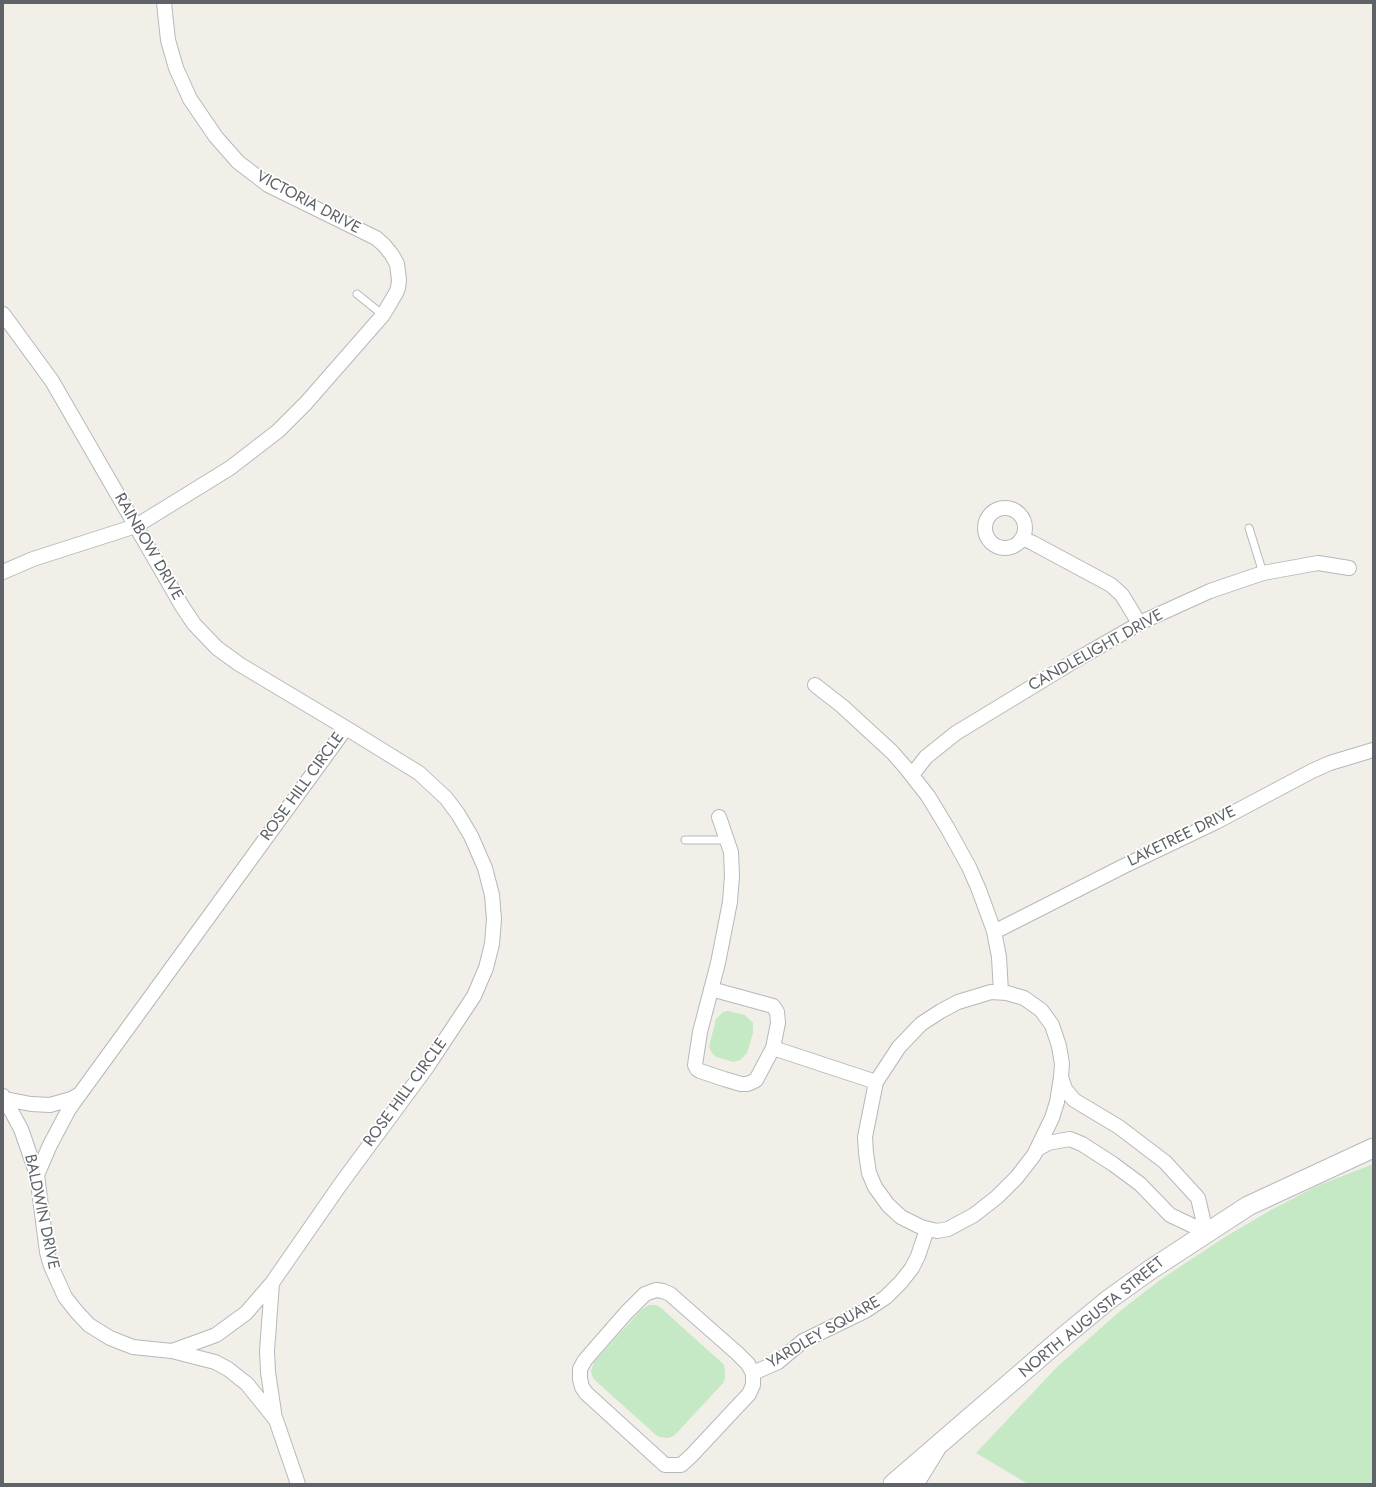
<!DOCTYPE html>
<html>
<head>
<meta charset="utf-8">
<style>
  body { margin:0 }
  #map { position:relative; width:1376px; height:1487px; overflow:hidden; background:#f1efe8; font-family:Jost,sans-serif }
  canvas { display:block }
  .frame { position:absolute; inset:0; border:4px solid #5f6368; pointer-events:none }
</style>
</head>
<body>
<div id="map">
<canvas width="1376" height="1487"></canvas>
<div class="frame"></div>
</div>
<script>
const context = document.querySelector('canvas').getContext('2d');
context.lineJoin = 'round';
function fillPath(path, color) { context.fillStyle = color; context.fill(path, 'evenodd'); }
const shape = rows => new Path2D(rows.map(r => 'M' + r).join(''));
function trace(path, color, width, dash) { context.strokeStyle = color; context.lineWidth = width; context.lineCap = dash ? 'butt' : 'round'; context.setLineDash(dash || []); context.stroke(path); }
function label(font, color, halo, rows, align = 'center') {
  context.font = font + ' Jost,sans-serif'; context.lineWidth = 3.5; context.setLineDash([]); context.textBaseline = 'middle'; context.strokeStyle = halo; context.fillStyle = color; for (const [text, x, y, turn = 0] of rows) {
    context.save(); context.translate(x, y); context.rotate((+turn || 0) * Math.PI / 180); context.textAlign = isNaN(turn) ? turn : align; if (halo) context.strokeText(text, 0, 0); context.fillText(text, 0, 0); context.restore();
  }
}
fillPath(shape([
  [728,1011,745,1015,753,1023,753,1033,747,1053,740,1060,733,1062,716,1057,712,1053,709,1047,716,1019,723,1012],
  [1373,1164,1373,1484,1028,1484,976,1453,1057,1367,1119,1312,1160,1280,1225,1237,1271,1210,1317,1186],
  [649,1305,656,1305,661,1308,721,1362,724,1365,725,1371,725,1378,723,1383,674,1436,668,1438,660,1437,656,1435,598,1383,593,1378,591,1371,594,1362,641,1310]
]), '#c5e8c5');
const service = shape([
  [357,294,383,315],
  [1249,528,1263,573],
  [685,840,727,840]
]);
const minor = shape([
  [3,314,52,381,182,606,194,624,217,648,239,664,346,728],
  '985 528a20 20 0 1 1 40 0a20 20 0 1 1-40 0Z',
  [1022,538,1033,543,1111,585,1122,595,1139,623],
  [3,572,33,559,136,526,230,468,278,431,306,403,383,315,396,293,398,288,399,280,397,264,392,255,384,245,376,238,268,185,238,162,216,137,190,99,176,68,168,40,164,3],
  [815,685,842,706,892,752,906,768,928,796,948,829,969,867,979,890,994,931,999,957,1001,992],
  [912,775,926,757,956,733,1081,657,1144,621,1210,591,1263,573,1318,563,1349,568],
  [994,932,1124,866,1216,822,1312,771,1330,763,1373,750],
  [711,989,773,1006,777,1012,778,1023,773,1048,756,1080,752,1082,747,1084,741,1084,724,1079,700,1071,697,1069,695,1065,700,1032,718,963,730,902,732,876,731,852,719,817],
  [991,992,1007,993,1024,998,1041,1010,1052,1025,1059,1046,1062,1064,1061,1077,1057,1102,1052,1118,1034,1155,1017,1177,997,1197,974,1215,948,1229,937,1231,921,1227,901,1217,888,1205,875,1187,869,1173,866,1153,865,1137,876,1082,899,1047,921,1024,941,1011,958,1002,991,992],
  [773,1048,876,1082],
  [1061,1077,1065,1089,1074,1100,1119,1127,1165,1162,1198,1198,1206,1232],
  [3,1096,21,1129,37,1175,47,1252,51,1266,65,1297,76,1311,89,1325,110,1338,133,1347,172,1351,215,1362,228,1369,247,1384,276,1420,298,1484],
  [5,1099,31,1104,50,1105,71,1099,80,1094],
  [1038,1149,1048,1143,1070,1139,1082,1144,1113,1164,1140,1184,1170,1215,1206,1232],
  [37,1175,50,1145,69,1109,346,728,419,773,446,798,458,814,471,836,485,868,492,895,494,919,492,944,486,968,474,996,427,1067,340,1185,272,1283,246,1313,216,1335,172,1351],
  [272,1283,267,1351,268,1372,275,1419],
  [656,1290,663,1291,670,1294,737,1353,748,1364,753,1373,753,1385,749,1394,691,1456,681,1465,665,1465,586,1393,582,1387,580,1379,580,1369,585,1360,626,1313,645,1294,656,1290],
  [753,1373,778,1362,803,1341,865,1311,886,1297,901,1282,912,1268,918,1256,927,1229]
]);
const tertiary = shape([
  [915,1484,936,1450]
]);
const secondary = shape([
  [893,1484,1061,1339,1108,1300,1150,1270,1248,1206,1373,1148]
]);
trace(service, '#b5b8bc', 9);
trace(minor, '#b5b8bc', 16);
trace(tertiary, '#b5b8bc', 19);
trace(secondary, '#b6babf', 21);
trace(service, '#fff', 7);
trace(minor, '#fff', 14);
trace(tertiary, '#fff', 17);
trace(secondary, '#fff', 19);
label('16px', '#5f6368', '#fff', [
  ["VICTORIA DRIVE",308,203,28],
  ["RAINBOW DRIVE",148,547,60],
  ["CANDLELIGHT DRIVE",1096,651,-29],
  ["ROSE HILL CIRCLE",303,787,-54],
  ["LAKETREE DRIVE",1182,837,-26],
  ["ROSE HILL CIRCLE",406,1093,-54],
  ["BALDWIN DRIVE",41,1212,78],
  ["NORTH AUGUSTA STREET",1092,1318,-39],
  ["YARDLEY SQUARE",824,1333,-30]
]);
</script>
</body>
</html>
